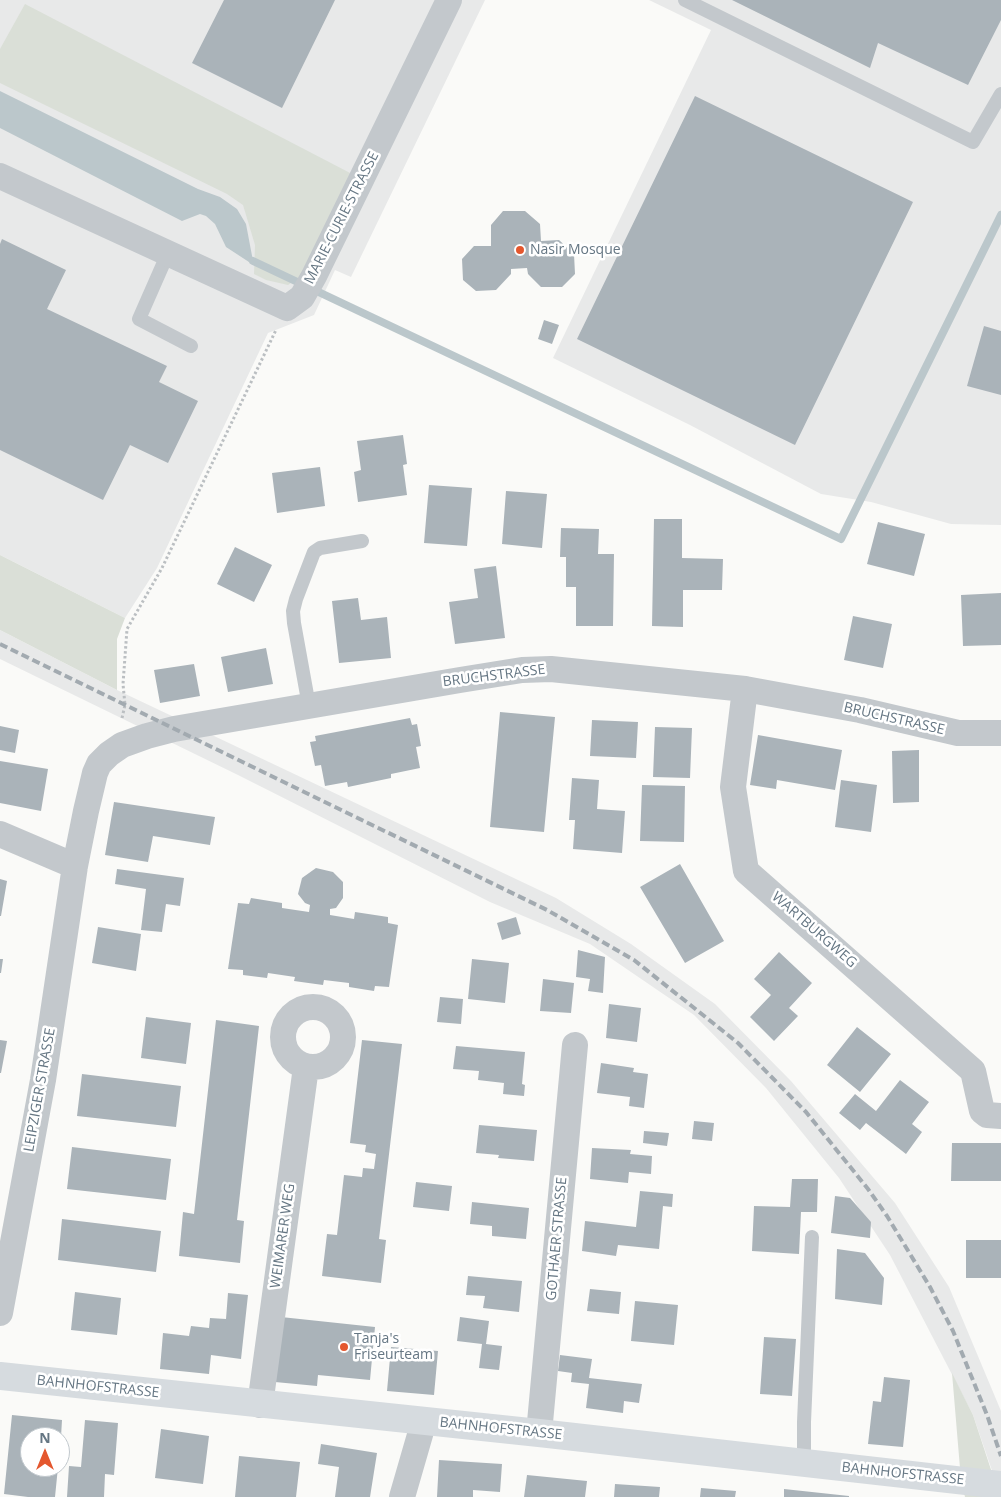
<!DOCTYPE html>
<html>
<head>
<meta charset="utf-8">
<style>
  body { margin:0 }
  #map { position:relative; width:1001px; height:1497px; overflow:hidden; background:#fafaf8; font-family:"Open Sans",sans-serif }
  canvas { display:block }
  .north { position:absolute; left:20px; top:1427px; width:50px; height:50px; box-sizing:border-box; background:#fff; border:1px solid #c1c8cd; border-radius:50%; rotate:0deg; font-size:14px; font-weight:700; line-height:20px; text-align:center; color:#657683 }
  .north::after { content:''; display:block; margin:auto; width:18px; height:22px; background:#e4572e; clip-path:polygon(50% 0,100% 100%,50% 72%,0 100%) }
</style>
</head>
<body>
<div id="map">
<canvas width="1001" height="1497"></canvas>
<div class="north">N</div>
</div>
<script>
const context = document.querySelector('canvas').getContext('2d');
context.lineJoin = 'round';
function fillPath(path, color) { context.fillStyle = color; context.fill(path, 'evenodd'); }
const shape = rows => new Path2D(rows.map(r => 'M' + r).join(''));
function trace(path, color, width, dash) { context.strokeStyle = color; context.lineWidth = width; context.lineCap = dash ? 'butt' : 'round'; context.setLineDash(dash || []); context.stroke(path); }
function label(font, color, halo, rows, align = 'center') {
  context.font = font + ' "Open Sans",sans-serif'; context.lineWidth = 5; context.setLineDash([]); context.textBaseline = 'middle'; context.strokeStyle = halo; context.fillStyle = color; for (const [text, x, y, turn = 0] of rows) {
    context.save(); context.translate(x, y); context.rotate((+turn || 0) * Math.PI / 180); context.textAlign = isNaN(turn) ? turn : align; if (halo) context.strokeText(text, 0, 0); context.fillText(text, 0, 0); context.restore();
  }
}
fillPath(shape([
  [0,0,485,0,351,277,335,270,314,315,268,333,157,568,125,618,0,555],
  [649,0,1001,0,1001,525,951,524,871,502,821,494,690,425,553,358,711,30],
  [0,630,117,690,556,898,631,944,715,1004,791,1081,895,1203,949,1287,1001,1411,1001,1497,973,1415,890,1255,839,1178,766,1088,694,1015,590,944,490,902,238,775,0,659]
]), '#e8e9e9');
fillPath(shape([
  [25,4,354,175,303,274,288,285,266,280,254,274,255,245,243,205,227,194,0,83,0,49],
  [0,555,125,618,117,639,117,690,0,630],
  [952,1373,973,1415,1000,1497,965,1497,961,1480]
]), '#dadfd7');
fillPath(shape([
  [0,91,198,189,220,197,237,209,246,224,253,261,249,262,226,247,215,224,206,216,200,214,182,221,0,128]
]), '#bbc7cb');
trace(shape([
  [253,261,841,539,1001,215]
]), '#bbc7cb', 8);
fillPath(shape([
  [224,0,335,0,282,108,192,63],
  [732,0,1001,0,1001,20,968,85,878,43,870,68],
  [695,96,913,202,795,445,577,339],
  [503,211,525,211,540,224,541,241,559,240,574,254,575,274,562,287,541,287,528,274,527,268,511,269,511,274,496,290,476,291,463,280,462,259,474,246,491,246,491,225],
  [2,239,66,270,47,309,167,366,159,382,198,401,168,463,130,445,103,500,0,450,0,244],
  [544,320,559,325,552,344,538,339],
  [984,326,1001,331,1001,395,967,386],
  [403,435,407,464,403,465,407,495,358,502,354,472,361,470,357,441],
  [320,467,325,506,277,513,272,473],
  [429,485,472,488,467,546,424,543],
  [506,491,547,494,542,548,502,544],
  [654,519,682,519,682,558,723,559,722,590,683,590,683,627,652,626],
  [878,522,925,534,914,576,867,564],
  [561,528,599,529,598,554,614,554,613,626,576,626,576,587,566,587,566,557,560,557],
  [235,547,272,565,254,602,217,584],
  [496,566,505,638,455,644,449,602,478,598,474,569],
  [1001,593,1001,645,963,646,961,595],
  [358,598,361,620,387,617,391,658,339,663,332,601],
  [853,616,892,624,883,668,844,660],
  [266,648,273,684,228,692,221,657],
  [194,664,200,696,160,703,154,670],
  [500,712,555,717,544,832,490,827],
  [410,718,412,725,417,724,421,746,416,747,420,768,391,774,391,778,348,787,347,782,325,786,321,765,315,766,310,742,316,741,315,736],
  [592,720,638,722,636,758,590,756],
  [0,726,19,730,15,753,0,750],
  [655,727,692,728,690,778,653,777],
  [758,735,842,750,835,790,777,780,776,789,750,785],
  [919,750,919,802,893,803,892,751],
  [0,761,48,769,41,811,0,803],
  [572,778,599,780,597,809,625,811,622,853,573,849,575,820,569,820],
  [841,780,877,785,871,832,835,827],
  [642,785,685,786,684,842,640,841],
  [114,802,215,817,210,845,153,836,148,862,105,855],
  [680,864,724,941,685,963,640,887],
  [316,868,333,872,343,882,343,898,336,908,330,909,330,915,354,919,355,912,388,917,388,923,398,925,389,987,375,986,374,991,349,987,349,983,324,980,323,985,294,981,295,977,268,973,267,978,243,975,243,970,228,969,238,903,249,904,251,898,282,903,282,908,309,912,310,905,305,903,298,894,302,878],
  [117,869,184,878,180,906,166,904,162,932,141,930,146,889,115,884],
  [0,879,7,881,1,916,0,916],
  [516,917,521,934,502,940,497,923],
  [98,927,141,934,136,971,92,963],
  [578,950,605,957,603,993,588,991,590,979,576,977],
  [779,952,812,983,789,1008,798,1016,774,1041,750,1017,771,995,754,979],
  [0,959,3,959,1,973,0,973],
  [472,959,509,963,505,1003,468,999],
  [543,979,574,983,571,1013,540,1011],
  [440,997,463,999,461,1024,437,1022],
  [609,1004,641,1008,637,1042,606,1038],
  [146,1017,191,1023,186,1064,141,1058],
  [216,1020,259,1026,237,1220,244,1221,240,1263,179,1256,183,1212,194,1214],
  [857,1027,891,1054,860,1092,827,1065],
  [0,1040,7,1041,1,1073,0,1073],
  [362,1040,402,1044,379,1239,386,1240,381,1283,322,1276,327,1234,337,1235,344,1175,362,1177,363,1168,374,1169,376,1154,365,1152,366,1145,350,1143],
  [456,1046,525,1052,522,1084,525,1085,524,1096,503,1094,504,1083,478,1080,479,1071,453,1069],
  [601,1063,634,1068,633,1072,648,1074,644,1108,629,1106,630,1097,597,1093],
  [82,1074,181,1086,176,1127,77,1116],
  [900,1080,929,1102,912,1124,922,1132,906,1154,866,1123,860,1130,839,1113,855,1094,876,1111],
  [694,1121,714,1123,712,1141,692,1139],
  [479,1125,537,1130,534,1161,498,1158,499,1155,476,1153],
  [644,1131,669,1133,667,1146,643,1143],
  [952,1143,1001,1143,1001,1181,951,1181],
  [72,1147,171,1159,166,1200,67,1189],
  [592,1148,631,1150,630,1154,652,1156,651,1174,629,1172,628,1183,590,1179],
  [792,1179,818,1179,817,1212,801,1212,799,1254,752,1251,754,1206,790,1207],
  [416,1182,452,1186,449,1211,413,1207],
  [640,1191,673,1194,672,1207,663,1206,659,1249,618,1245,616,1256,582,1251,585,1221,636,1227],
  [835,1196,850,1198,871,1222,870,1238,831,1233],
  [472,1202,529,1208,526,1239,492,1236,492,1226,470,1224],
  [62,1219,161,1231,156,1272,58,1260],
  [966,1240,1001,1240,1001,1278,966,1278],
  [837,1249,865,1253,884,1278,882,1305,835,1299],
  [468,1276,522,1281,519,1312,483,1308,485,1296,466,1295],
  [590,1289,621,1292,619,1314,587,1311],
  [75,1292,121,1298,117,1335,71,1330],
  [228,1293,248,1295,241,1359,211,1355,209,1374,160,1369,163,1333,189,1336,191,1326,209,1328,210,1318,226,1319],
  [635,1301,678,1305,674,1345,631,1341],
  [281,1317,375,1327,370,1380,318,1375,317,1386,275,1382],
  [460,1317,489,1321,486,1344,502,1346,499,1370,479,1368,482,1344,457,1341],
  [764,1337,796,1339,792,1396,760,1394],
  [391,1347,438,1351,434,1395,387,1391],
  [560,1355,592,1359,589,1378,642,1384,639,1403,624,1401,623,1413,586,1408,589,1384,571,1382,572,1373,558,1371],
  [884,1377,910,1380,903,1447,868,1444,873,1401,881,1402],
  [12,1415,62,1420,61,1437,30,1437,30,1467,58,1467,55,1497,28,1497,4,1494],
  [85,1420,118,1423,114,1475,105,1474,104,1497,67,1497,69,1466,81,1467],
  [161,1429,209,1436,203,1484,155,1478],
  [321,1444,377,1453,370,1497,335,1497,339,1467,318,1464],
  [239,1456,300,1462,296,1497,235,1497],
  [439,1460,502,1464,500,1492,473,1490,473,1497,437,1497],
  [527,1475,587,1481,585,1497,524,1497],
  [615,1484,660,1487,659,1497,614,1497],
  [701,1488,736,1491,735,1497,700,1497],
  [784,1489,849,1496,849,1497,784,1497]
]), '#aab3b9');
trace(shape([
  [122,718,125,705,123,684,127,629,162,568,276,330]
]), '#bbbfc2', 3, [2.5, 2.5]);
trace(shape([
  [685,0,973,142,1001,94],
  [168,253,139,319,191,346],
  [309,706,294,623,293,611,296,599,314,552,320,548,362,541],
  [804,1463,804,1422,812,1237]
]), '#c3c8cc', 14);
trace(shape([
  [0,176,287,308,302,297,314,276,449,0],
  [745,689,733,787,746,871,973,1071,982,1111,987,1115,1001,1116],
  [0,834,75,866],
  '283 1037a30 30 0 1 1 60 0a30 30 0 1 1-60 0Z',
  [0,1313,43,1080,75,866,86,811,95,773,99,764,109,754,122,745,147,736,174,729,460,680,522,670,551,669,745,689,860,710,958,733,1001,733],
  [260,1405,306,1067],
  [539,1433,575,1045],
  [402,1497,424,1421]
]), '#c3c8cc', 26);
trace(shape([
  [0,1376,539,1433,1001,1485]
]), '#d6dbdf', 28);
trace(shape([
  [0,644,547,910,634,960,738,1043,806,1112,868,1189,887,1216,930,1287,953,1331,987,1415,1001,1456]
]), '#a2aab0', 4, [8, 4]);
for (const [x, y, r, color] of [
  [520,250,5,"#e4572e"],
  [344,1347,5,"#e4572e"]
]) { const dot = new Path2D(); dot.arc(x, y, r, 0, 2 * Math.PI); context.fillStyle = color; context.fill(dot); trace(dot, '#fff', 2); }
label('14px', '#657683', '#fff', [
  ["MARIE-CURIE-STRASSE",342,218,-63],
  ["BRUCHSTRASSE",494,676,-7],
  ["BRUCHSTRASSE",894,719,13],
  ["WARTBURGWEG",814,930,41],
  ["LEIPZIGER STRASSE",40,1090,-80],
  ["WEIMARER WEG",283,1236,-82],
  ["GOTHAER STRASSE",557,1239,-85],
  ["BAHNHOFSTRASSE",98,1387,6],
  ["BAHNHOFSTRASSE",501,1429,6],
  ["BAHNHOFSTRASSE",903,1474,6]
]);
label('14px', '#657683', '#fff', [
  ["Nasir Mosque",530,250],
  ["Tanja's",354,1339],
  ["Friseurteam",354,1355]
], 'left');
</script>
</body>
</html>
